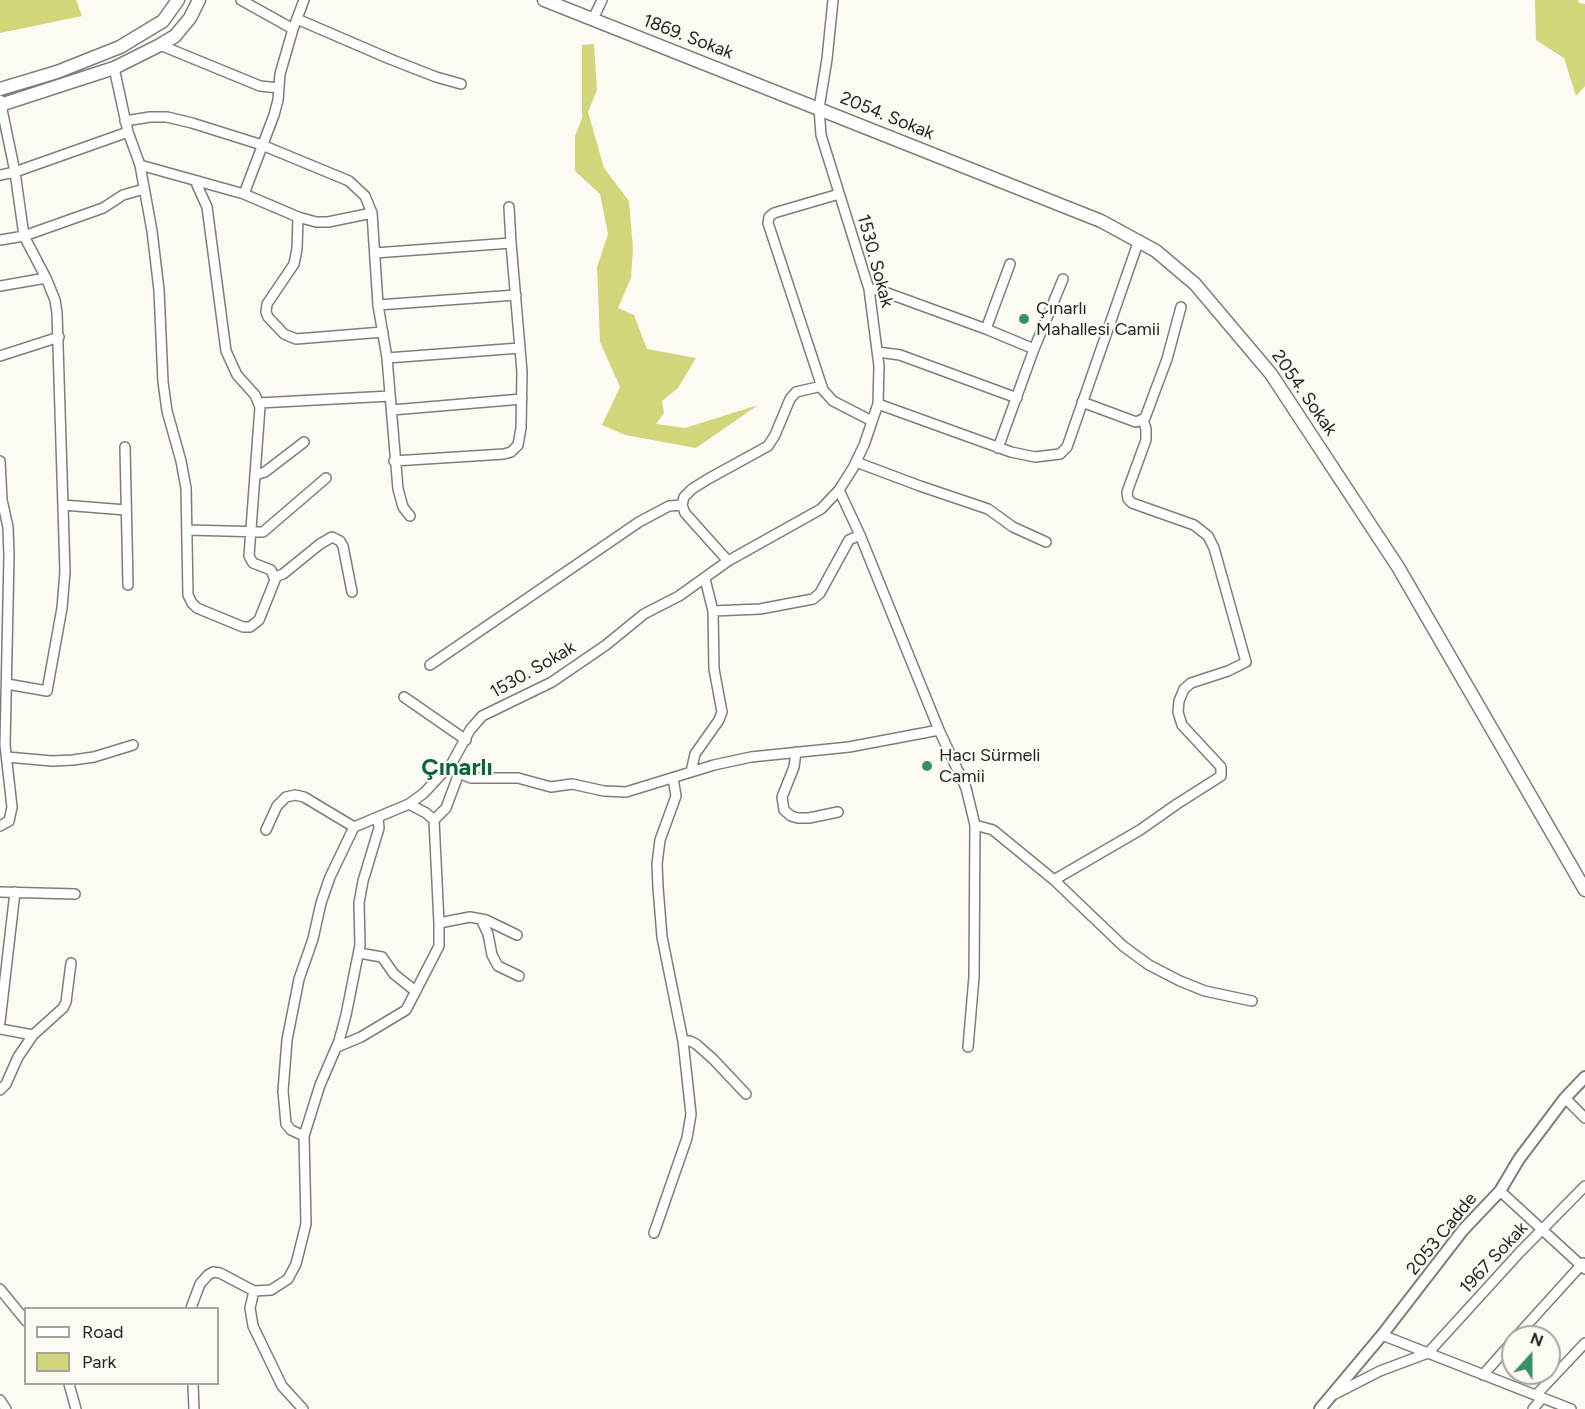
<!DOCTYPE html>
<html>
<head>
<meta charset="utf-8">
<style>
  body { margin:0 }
  #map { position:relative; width:1585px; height:1409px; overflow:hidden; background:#fdfaf4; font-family:Figtree,sans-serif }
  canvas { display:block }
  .legend { position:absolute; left:24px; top:1307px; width:195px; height:78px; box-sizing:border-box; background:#fdfaf4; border:2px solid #a7a4a0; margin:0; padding:8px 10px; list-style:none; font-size:18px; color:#252421 }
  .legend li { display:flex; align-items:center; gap:12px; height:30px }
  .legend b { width:30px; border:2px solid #a7a4a0 }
  .north { position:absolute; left:1501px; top:1325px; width:60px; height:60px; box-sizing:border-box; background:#fdfaf4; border:2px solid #a7a4a0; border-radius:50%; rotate:21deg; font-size:16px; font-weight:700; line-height:24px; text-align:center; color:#252421 }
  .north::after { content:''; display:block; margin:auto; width:21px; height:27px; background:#398f63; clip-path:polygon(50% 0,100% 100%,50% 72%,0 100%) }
</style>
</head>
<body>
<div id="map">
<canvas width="1585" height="1409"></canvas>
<ul class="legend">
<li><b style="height:8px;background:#fff"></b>Road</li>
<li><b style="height:16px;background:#d0d679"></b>Park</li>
</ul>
<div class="north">N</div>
</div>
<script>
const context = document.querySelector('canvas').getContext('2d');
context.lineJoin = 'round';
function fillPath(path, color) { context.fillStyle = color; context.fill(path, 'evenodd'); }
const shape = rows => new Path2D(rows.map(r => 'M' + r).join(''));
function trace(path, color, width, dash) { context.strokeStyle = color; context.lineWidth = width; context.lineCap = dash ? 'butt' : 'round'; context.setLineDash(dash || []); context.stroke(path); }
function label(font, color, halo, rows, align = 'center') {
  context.font = font + ' Figtree,sans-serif'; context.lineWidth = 4.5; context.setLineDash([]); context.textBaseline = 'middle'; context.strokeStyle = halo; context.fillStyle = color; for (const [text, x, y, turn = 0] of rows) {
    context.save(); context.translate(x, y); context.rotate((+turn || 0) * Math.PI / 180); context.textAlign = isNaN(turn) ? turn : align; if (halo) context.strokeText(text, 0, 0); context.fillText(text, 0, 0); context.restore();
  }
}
fillPath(shape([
  [0,0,76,0,82,16,0,33],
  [1535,0,1578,0,1579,3,1585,4,1585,86,1576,96,1564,58,1536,40],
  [594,44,597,90,588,112,604,168,629,201,633,249,631,278,618,308,634,315,647,349,696,358,678,388,662,401,664,413,656,424,685,428,758,405,696,448,625,435,602,425,620,387,600,342,597,267,608,234,600,194,575,171,575,136,582,118,582,45]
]), '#d0d679');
const minor = shape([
  [241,0,293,29],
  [297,19,390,59,436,77,461,84],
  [593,19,602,0],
  [160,45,260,86,279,88],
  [114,68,128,132,140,165,152,231,159,290,163,382,167,411,181,461,186,488,188,595,192,603,197,608,243,627,250,627,259,620,275,580,271,570,253,563,249,556,260,407,255,395,237,375,226,351,207,207,197,185,198,181],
  [0,100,15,172,24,236,46,278,55,300,57,313,65,572,62,608,47,691,7,684],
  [125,121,150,117,167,117,192,123,262,145,337,176,349,181,365,196,372,213,378,305,387,358,398,489,403,507,410,516],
  [140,165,244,194,298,217,316,222,328,222,372,213],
  [0,175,15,172,128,132],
  [244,194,274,115,278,100,280,74,293,29,304,0],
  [839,194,774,213,769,217,768,223,823,390,833,401,872,421],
  [298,217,297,249,294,264,267,304,266,312,268,317,284,334,296,339,383,332],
  [0,240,24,236,103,208,123,195,144,189],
  [375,253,511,243],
  [0,286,46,278],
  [869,289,879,290,986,329,1034,349,998,448],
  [378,305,516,295],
  [986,329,1010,264],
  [1034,349,1063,279],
  [878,352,900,355,1017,398],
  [0,356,59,337],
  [387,358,520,348],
  [1082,402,1136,422,1145,418,1167,359,1181,307],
  [259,403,390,396],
  [878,404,1011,452,1035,457,1060,454,1067,447,1139,240],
  [392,410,522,399],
  [125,447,128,585],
  [0,461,2,500,8,527,9,556,5,745,12,807,9,821,0,826],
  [394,461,504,454,511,452,518,445,521,428,522,372,511,243,509,207],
  [856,462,920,486,988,509,1013,527,1046,542],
  [255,475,265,472,304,442],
  [839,490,860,535,939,730],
  [63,505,126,510],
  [188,530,263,532,326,478],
  [728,561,685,513,682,505,684,497,692,489,708,479,768,446,775,435,790,399,796,392,822,386],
  [275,577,283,574,320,544,332,537,340,541,343,546,352,592],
  [713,611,760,609,813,599,820,593,849,540,860,535],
  [430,665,639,522,669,506,682,505],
  [404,697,466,740],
  [796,752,794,767,782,797,784,810,791,816,798,818,809,818,838,812],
  [7,757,52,761,73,760,94,757,133,745],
  [447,768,471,778,518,778,551,787,572,784,604,791,626,792,714,765,751,757,849,747,939,730,966,788,975,825,974,977,968,1047],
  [691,772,695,754,719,720,722,712,714,669,713,611,705,579],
  [434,820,446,808,459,773],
  [975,825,993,830,1054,880,1123,946,1149,965,1180,981,1205,991,1252,1001],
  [266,830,277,806,286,797,295,795,304,797,354,827],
  [1054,880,1140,830,1177,804,1221,776,1221,767,1182,725,1178,712,1179,701,1184,689,1191,683,1228,671,1246,662,1214,548,1208,536,1194,525,1132,503,1128,499,1127,492,1146,440,1146,429,1143,420],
  [0,892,75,894],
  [481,919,486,920,517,935],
  [439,923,470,917,481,919,488,934,492,955,498,966,519,976],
  [359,953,382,957,394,974,414,990],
  [0,1022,15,892],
  [0,1029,33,1035],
  [683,1041,690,1041,696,1044,713,1059,746,1094],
  [337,1047,361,1037,406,1010,439,946,439,923,434,820,426,813,409,804],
  [0,1090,6,1084,18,1057,33,1035,63,1008,66,1002,71,963],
  [1565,1098,1585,1118],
  [304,1136,320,1085,339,1041,346,1015,360,945,359,903,363,881,379,828,378,818],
  [1500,1191,1585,1269],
  [654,1233,687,1138,691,1114,683,1041,662,937,658,887,657,864,660,840,676,796,673,778],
  [0,1289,26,1321],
  [254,1291,250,1308,253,1326,282,1386,303,1409],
  [191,1308,200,1284,208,1275,213,1272,220,1273,254,1291,271,1290,288,1279,296,1264,306,1224,304,1136,291,1130,286,1124,283,1091,287,1040,299,979,313,939,321,903,330,877,354,827,409,804,424,793,452,763,470,730,482,716,552,682,606,645,644,614,679,596,728,561,821,509,839,490,853,468,864,445,878,404,879,366,869,289,821,135,819,108,827,59,833,0],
  [1382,1335,1571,1409],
  [1516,1337,1583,1263],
  [1483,1375,1513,1341],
  [69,1384,76,1409],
  [193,1384,194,1409],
  [1335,1394,1380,1371,1428,1353,1520,1252,1585,1186],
  [1536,1395,1585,1343],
  [0,1400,6,1409],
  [1533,1409,1542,1398]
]);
const tertiary = shape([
  [1320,1409,1382,1335,1463,1230,1500,1191,1519,1159,1565,1098,1585,1077]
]);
const secondary = shape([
  [544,0,1101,221,1156,251,1195,284,1271,374,1398,567,1585,890],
  [0,89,57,72,120,47,163,21,178,0],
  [0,105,114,68,160,45,175,36,190,18,199,0]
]);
trace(minor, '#807d77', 12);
trace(tertiary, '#807d77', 14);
trace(secondary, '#807d77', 15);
trace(minor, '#fff', 9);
trace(tertiary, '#fff', 10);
trace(secondary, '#fff', 12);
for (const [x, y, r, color] of [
  [1024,319,6,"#398f63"],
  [927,766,6,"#398f63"]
]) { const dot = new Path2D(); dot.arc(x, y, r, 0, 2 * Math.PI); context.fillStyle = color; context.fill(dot); trace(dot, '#fdfaf4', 2); }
label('18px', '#252421', '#fdfaf4', [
  ["1869. Sokak",688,37,21],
  ["2054. Sokak",887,116,22],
  ["1530. Sokak",875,261,75],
  ["2054. Sokak",1304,393,55],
  ["1530. Sokak",533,670,-30],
  ["2053 Cadde",1442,1234,-51],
  ["1967 Sokak",1494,1258,-47]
]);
label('18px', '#252421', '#fdfaf4', [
  ["Çınarlı",1036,309],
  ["Mahallesi Camii",1036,330],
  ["Hacı Sürmeli",939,756],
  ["Camii",939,777]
], 'left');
label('bold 24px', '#0a643e', '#fdfaf4', [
  ["Çınarlı",457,768]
]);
</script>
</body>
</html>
